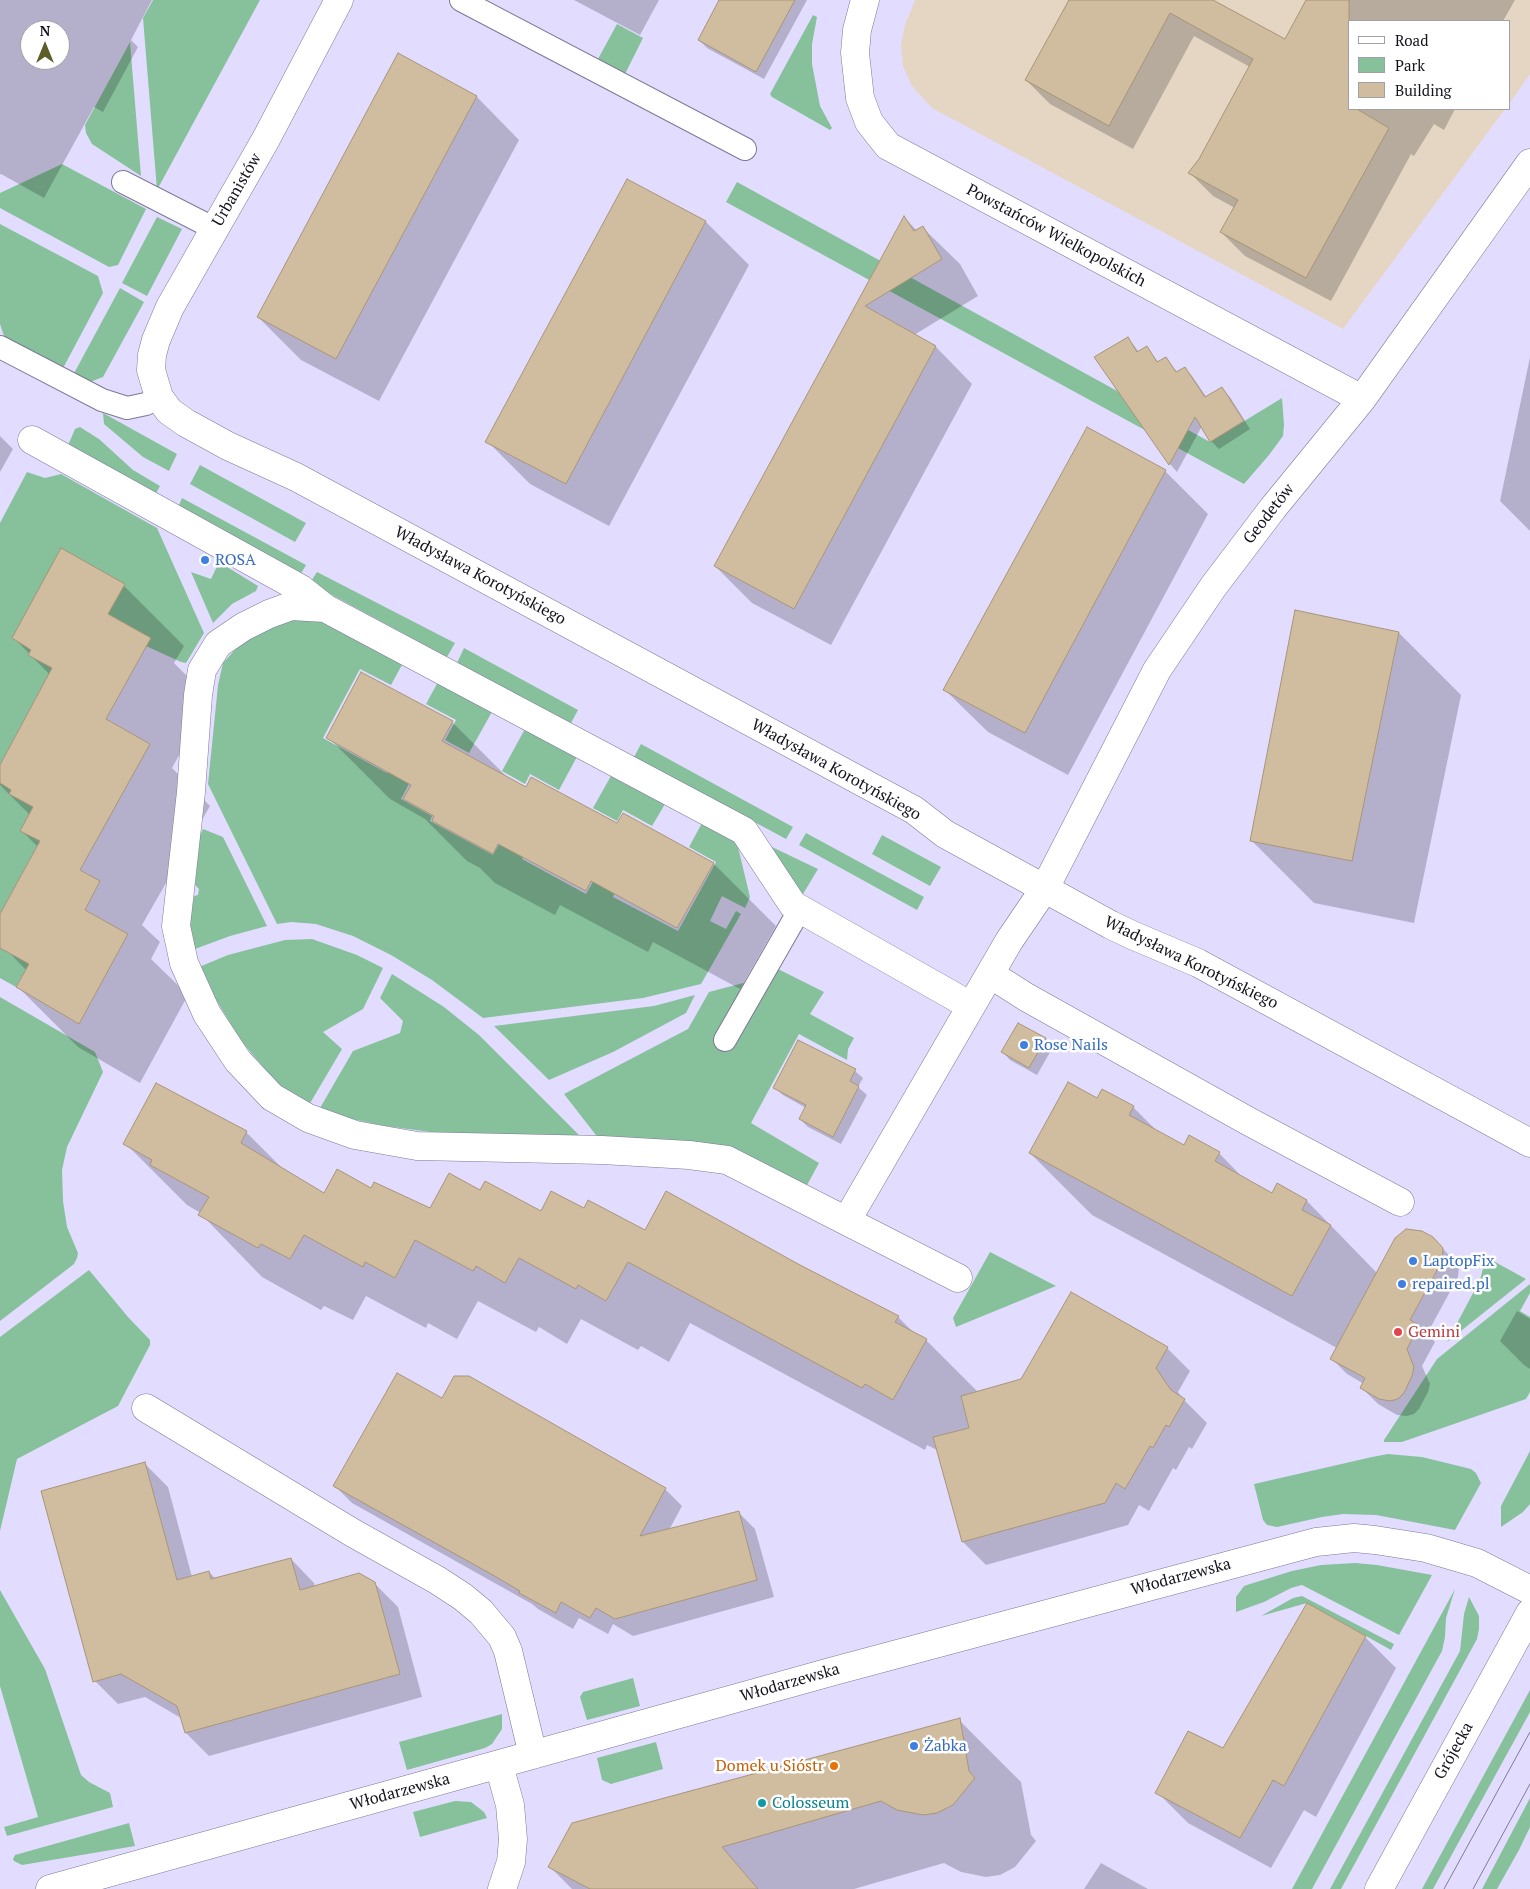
<!DOCTYPE html>
<html>
<head>
<meta charset="utf-8">
<style>
  body { margin:0 }
  #map { position:relative; width:1530px; height:1889px; overflow:hidden; background:#e2ddff; font-family:"PT Serif",serif }
  canvas { display:block }
  .legend { position:absolute; left:1348px; top:20px; width:162px; height:90px; box-sizing:border-box; background:#fff; border:1px solid #a1a0a5; margin:0; padding:6px 9px; list-style:none; font-size:15px; color:#14121d }
  .legend li { display:flex; align-items:center; gap:10px; height:25px }
  .legend b { width:25px; border:1px solid #a1a0a5 }
  .north { position:absolute; left:20px; top:20px; width:50px; height:50px; box-sizing:border-box; background:#fff; border:1px solid #a1a0a5; border-radius:50%; rotate:0deg; font-size:14px; font-weight:700; line-height:20px; text-align:center; color:#14121d }
  .north::after { content:''; display:block; margin:auto; width:18px; height:22px; background:#5d5d2a; clip-path:polygon(50% 0,100% 100%,50% 72%,0 100%) }
</style>
</head>
<body>
<div id="map">
<canvas width="1530" height="1889"></canvas>
<ul class="legend">
<li><b style="height:6px;background:#fff"></b>Road</li>
<li><b style="height:14px;background:#86c19c"></b>Park</li>
<li><b style="height:14px;background:#d0bc9e"></b>Building</li>
</ul>
<div class="north">N</div>
</div>
<script>
const context = document.querySelector('canvas').getContext('2d');
context.lineJoin = 'round';
function fillPath(path, color) { context.fillStyle = color; context.fill(path, 'evenodd'); }
const shape = rows => new Path2D(rows.map(r => 'M' + r).join(''));
function trace(path, color, width, dash) { context.strokeStyle = color; context.lineWidth = width; context.lineCap = dash ? 'butt' : 'round'; context.setLineDash(dash || []); context.stroke(path); }
function label(font, color, halo, rows, align = 'center') {
  context.font = font + ' "PT Serif",serif'; context.lineWidth = 5; context.setLineDash([]); context.textBaseline = 'middle'; context.strokeStyle = halo; context.fillStyle = color; for (const [text, x, y, turn = 0] of rows) {
    context.save(); context.translate(x, y); context.rotate((+turn || 0) * Math.PI / 180); context.textAlign = isNaN(turn) ? turn : align; if (halo) context.strokeText(text, 0, 0); context.fillText(text, 0, 0); context.restore();
  }
}
fillPath(shape([
  [915,0,1530,0,1530,74,1509,104,1509,21,1349,21,1349,109,1505,109,1343,329,932,108,912,86,903,66,901,45,905,25]
]), '#e4d6c3');
fillPath(shape([
  [153,0,260,0,157,190,143,18],
  [813,15,817,17,812,44,812,64,820,106,832,128,830,130,772,97,770,94],
  [617,24,643,38,625,74,598,59],
  [130,42,141,176,92,144,86,133,85,125],
  [62,164,146,209,118,265,109,267,0,208,0,193],
  [737,182,1210,442,1282,398,1284,425,1283,436,1269,455,1244,484,726,202],
  [157,217,182,229,147,296,122,283],
  [0,224,98,276,103,293,61,372,6,342,0,324],
  [120,288,144,302,103,377,90,382,72,377],
  [103,413,177,454,169,471,143,457,104,424],
  [80,427,99,439,133,470,160,486,154,497,66,450,75,429],
  [200,465,306,523,295,542,190,484],
  [27,472,45,478,61,474,157,528,204,633,186,663,181,662,146,646,151,638,108,614,125,584,31,650,28,655,45,664,55,663,0,765,0,523],
  [182,498,306,565,299,577,177,510],
  [219,562,258,586,256,591,232,604,213,623,191,572,211,579],
  [317,572,455,643,447,657,310,583],
  [314,617,403,663,391,685,360,669,323,738,387,773,390,769,411,780,401,799,432,816,430,821,493,855,501,841,525,854,522,859,586,894,594,880,615,892,613,897,678,931,716,862,689,847,702,823,737,843,750,897,745,908,722,896,710,921,726,929,736,911,741,914,701,984,643,998,483,1018,432,980,391,955,353,936,316,924,291,922,277,924,208,784,218,685,223,663,242,642,258,632,289,620],
  [464,648,578,710,571,723,457,663],
  [439,680,493,710,469,753,445,740,456,720,426,704],
  [526,727,578,755,559,790,530,774,525,784,502,771],
  [641,744,793,827,786,839,634,757],
  [612,774,665,804,652,826,623,810,617,821,593,808],
  [0,783,36,801,40,841,0,914],
  [203,829,223,837,267,926,230,936,195,949,190,924,194,896,198,895,199,889,195,885,200,835],
  [806,833,924,897,917,910,799,845],
  [882,835,941,867,930,886,872,854],
  [772,847,818,869,803,894,771,850],
  [312,939,357,955,383,968,363,1009,323,1032,342,1049,309,1105,286,1091,273,1078,241,1041,209,988,199,967,228,955,285,940],
  [0,941,32,959,16,987,0,978],
  [776,968,824,992,810,1014,854,1038,848,1049,847,1060,799,1034,751,1123,819,1163,806,1187,722,1146,599,1139,564,1094,688,1029,709,992,747,982],
  [392,974,444,1007,479,1035,583,1139,431,1132,385,1126,352,1119,324,1111,320,1108,353,1051,400,1033,403,1021,380,998],
  [695,995,686,1013,613,1052,549,1080,494,1026,654,1006],
  [0,997,95,1052,103,1072,67,1147,62,1170,63,1201,67,1227,78,1253,77,1258,74,1264,0,1321],
  [990,1252,1056,1286,956,1327,953,1318],
  [1486,1257,1526,1279,1447,1342,1480,1280],
  [89,1270,128,1317,150,1340,150,1345,118,1406,17,1459,0,1531,0,1337],
  [1530,1284,1530,1293,1520,1311,1530,1317,1530,1392,1526,1399,1402,1442,1384,1442,1384,1440,1437,1359],
  [1530,1451,1530,1504,1523,1512,1501,1527,1501,1506],
  [1388,1454,1422,1457,1471,1469,1476,1473,1481,1483,1455,1530,1376,1515,1343,1514,1322,1517,1277,1527,1267,1525,1263,1520,1254,1484,1372,1457],
  [1355,1563,1377,1565,1432,1575,1399,1635,1302,1585,1291,1588,1264,1602,1236,1612,1236,1597,1244,1586,1250,1584,1292,1571,1321,1565],
  [1455,1589,1446,1618,1445,1637,1442,1651,1312,1889,1292,1889],
  [0,1590,45,1669,81,1775,89,1782,110,1793,113,1807,7,1836,4,1827,38,1817,0,1686],
  [1302,1596,1394,1644,1391,1650,1307,1603,1261,1616,1293,1598],
  [1469,1597,1479,1616,1479,1629,1477,1639,1341,1889,1330,1889,1460,1651,1464,1614],
  [633,1678,640,1706,587,1720,580,1697,583,1692],
  [1530,1690,1530,1712,1433,1889,1422,1889],
  [502,1714,502,1729,492,1744,485,1748,407,1770,399,1742],
  [656,1742,663,1769,611,1784,602,1780,597,1758],
  [1530,1798,1530,1827,1519,1850,1497,1889,1482,1889],
  [455,1801,471,1802,484,1812,487,1818,420,1837,413,1812],
  [129,1823,135,1846,22,1865,14,1861,13,1859,15,1855]
]), '#86c19c');
fillPath(shape([
  [0,0,152,0,131,40,138,47,103,112,94,107,44,198,1,174,0,175],
  [30,30,60,30,60,60,30,60],
  [574,0,659,0,640,35],
  [721,0,807,0,764,79,707,48,699,40],
  [1070,0,1214,0,1213,2,1285,41,1308,0,1515,0,1503,21,1349,21,1349,109,1455,109,1444,130,1434,124,1414,156,1411,154,1331,301,1245,256,1221,232,1235,208,1213,196,1190,173,1200,160,1250,67,1194,36,1133,149,1050,104,1026,80],
  [399,55,477,97,519,140,379,401,301,360,258,317],
  [628,181,706,222,749,265,609,526,530,484,487,441],
  [905,218,917,231,923,228,960,264,978,296,914,335,936,347,972,384,831,645,752,603,715,566],
  [1128,338,1139,352,1147,348,1159,363,1166,359,1178,373,1184,368,1192,376,1207,398,1222,389,1230,397,1250,429,1219,449,1211,441,1202,426,1177,472,1170,464,1096,358],
  [1530,357,1530,531,1500,501],
  [1088,428,1165,471,1208,514,1068,775,988,732,945,690],
  [0,436,13,449,0,472],
  [124,586,184,646,174,663,210,699,172,768,210,806,142,925,160,942,151,959,188,995,140,1083,78,1047,18,987,27,971,0,943,0,917,38,847,22,831,30,815,0,785,0,767,50,675,14,638],
  [1296,612,1399,633,1461,695,1414,923,1314,903,1252,841],
  [362,673,452,722,510,780,526,789,618,825,624,815,714,864,776,926,740,989,653,942,648,952,560,905,555,915,495,883,480,868,467,861,425,819,390,799,328,737],
  [1019,1024,1046,1039,1053,1047,1037,1075,1010,1060,1003,1052],
  [855,1071,863,1078,858,1087,867,1095,841,1144,808,1127,800,1119,806,1108,783,1095,775,1088],
  [1098,1100,1133,1107,1159,1133,1184,1147,1189,1137,1219,1153,1245,1180,1272,1194,1277,1185,1307,1201,1377,1273,1433,1238,1459,1266,1458,1277,1427,1334,1435,1342,1422,1366,1430,1384,1428,1392,1419,1409,1414,1414,1407,1416,1397,1415,1378,1404,1362,1388,1364,1384,1347,1374,1331,1358,1337,1348,1092,1215,1030,1153],
  [246,1132,284,1170,325,1195,372,1190,430,1210,481,1192,541,1213,584,1210,646,1231,800,1266,898,1317,915,1334,926,1340,978,1392,1167,1348,1190,1371,1178,1392,1183,1399,1207,1423,1192,1449,1189,1447,1176,1470,1173,1468,1149,1511,1139,1505,1128,1525,986,1565,963,1542,939,1451,927,1445,925,1450,690,1323,669,1362,641,1346,638,1350,581,1319,567,1344,539,1327,536,1332,478,1301,457,1339,428,1323,426,1328,366,1296,353,1320,324,1306,321,1310,262,1277,199,1212,187,1205,125,1143],
  [1517,1311,1530,1319,1530,1369,1524,1365,1500,1341],
  [442,1400,665,1489,682,1506,669,1530,738,1512,755,1529,774,1597,633,1636,613,1624,608,1634,579,1618,573,1629,538,1609,532,1604,352,1503,335,1486],
  [144,1463,168,1487,192,1577,209,1572,216,1579,291,1559,314,1583,315,1587,374,1583,398,1607,422,1697,209,1756,186,1733,181,1718,145,1697,118,1704,95,1681],
  [1365,1637,1396,1668,1316,1817,1304,1810,1271,1868,1188,1823,1157,1792,1224,1750],
  [959,1720,1021,1782,1031,1835,1036,1841,1015,1867,1000,1875,986,1877,961,1872,944,1863,854,1889,572,1889,549,1866],
  [1101,1863,1148,1889,1084,1889]
]), '#0003');
const building = shape([
  [719,0,795,0,756,72,698,40,719,0],
  [1069,0,1213,0,1285,39,1306,0,1349,0,1349,109,1357,109,1389,128,1306,278,1220,232,1238,200,1188,173,1199,159,1253,59,1170,13,1109,126,1025,80,1069,0],
  [398,53,477,96,336,359,257,317,398,53],
  [627,179,706,221,566,484,485,442,627,179],
  [904,216,914,231,923,226,942,259,865,306,936,346,794,609,714,566,904,216],
  [1128,337,1137,352,1147,346,1157,362,1166,357,1176,372,1185,367,1205,397,1222,387,1244,421,1210,442,1195,417,1169,465,1094,357,1128,337],
  [1087,427,1166,470,1025,733,943,690,1087,427],
  [61,548,125,584,108,614,151,638,106,719,150,744,80,870,100,881,85,910,128,934,79,1024,16,987,29,964,0,948,0,914,40,841,20,831,33,807,9,794,11,790,0,783,0,765,52,668,28,655,31,650,12,638,61,548],
  [1295,610,1399,632,1352,861,1250,841,1295,610],
  [361,672,453,721,442,741,526,787,531,777,617,823,623,813,714,863,677,928,591,881,586,891,498,844,493,854,432,821,434,816,403,799,411,785,326,738,361,672],
  [1018,1023,1046,1038,1029,1068,1001,1052,1018,1023],
  [798,1040,856,1069,850,1081,859,1086,833,1137,799,1119,806,1105,773,1088,798,1040],
  [1068,1082,1097,1098,1102,1089,1134,1106,1129,1115,1184,1145,1189,1135,1220,1152,1215,1161,1272,1193,1277,1183,1307,1200,1302,1210,1331,1225,1292,1296,1029,1153,1068,1082],
  [156,1083,247,1131,241,1143,324,1193,337,1169,371,1188,374,1182,430,1208,449,1173,480,1190,485,1181,541,1211,551,1191,584,1208,588,1200,645,1230,666,1191,800,1265,899,1316,895,1322,927,1339,893,1400,865,1384,862,1388,628,1262,606,1301,578,1285,576,1289,519,1258,505,1283,476,1266,473,1271,415,1240,395,1278,365,1262,363,1267,304,1235,290,1259,261,1244,258,1248,198,1215,209,1197,150,1165,152,1160,123,1144,156,1083],
  [1406,1229,1422,1231,1433,1237,1443,1248,1442,1261,1410,1320,1419,1325,1407,1349,1414,1367,1412,1376,1404,1393,1398,1399,1390,1401,1379,1399,1360,1388,1365,1378,1330,1359,1395,1238,1406,1229],
  [1071,1292,1168,1347,1156,1368,1171,1390,1185,1399,1169,1427,1166,1425,1153,1448,1150,1446,1125,1489,1116,1483,1105,1503,962,1542,933,1437,969,1428,961,1396,1021,1379,1071,1292],
  [397,1373,442,1398,454,1376,469,1376,666,1488,640,1536,739,1511,757,1580,615,1619,596,1608,590,1618,561,1602,556,1613,519,1593,520,1591,491,1574,333,1486,397,1373],
  [145,1462,177,1580,209,1571,211,1579,291,1558,300,1590,359,1573,375,1582,400,1674,185,1733,177,1706,121,1674,93,1682,41,1491,145,1462],
  [1307,1603,1366,1636,1284,1786,1273,1780,1240,1838,1155,1793,1188,1731,1223,1748,1307,1603],
  [960,1718,969,1771,975,1778,953,1805,937,1813,923,1815,897,1810,881,1801,722,1847,758,1889,590,1889,548,1867,572,1823,960,1718]
]);
fillPath(building, '#d0bc9e');
trace(building, '#a89477', 1);
const service = shape([
  [461,0,745,149],
  [123,182,215,229],
  [0,347,102,400,127,408,146,404,159,397],
  [725,1040,800,909]
]);
const minor = shape([
  [339,0,266,139,170,307,156,340,152,355,151,370,159,397,169,411,186,423,228,446,296,477,914,810,945,834,1111,925,1132,935,1198,963,1530,1143],
  [865,0,857,30,855,53,860,98,869,122,888,146,1362,399],
  [32,440,301,589,325,608],
  [990,974,1026,997,1248,1121,1400,1202],
  [847,1220,1009,941,1045,888,1157,670,1213,587,1273,508,1362,399,1530,163],
  [958,1278,727,1160,689,1155,602,1150,417,1146,355,1135,308,1118,272,1097,238,1061,207,1014,184,963,176,926,191,792,198,695,202,670,218,644,243,627,269,614,291,606,325,608,744,831,793,905,971,1006],
  [146,1408,353,1533,437,1580,463,1597,481,1612,502,1637,508,1651,533,1755],
  [499,1765,510,1805,513,1839,511,1862,502,1889],
  [50,1889,834,1671,1316,1542,1354,1538,1375,1540,1426,1548,1477,1563,1530,1590]
]);
const secondary = shape([
  [1379,1889,1530,1613]
]);
trace(service, '#7d7896', 24);
trace(minor, '#7d7896', 29);
trace(secondary, '#7d7896', 29);
trace(service, '#fff', 22);
trace(minor, '#fff', 28);
trace(secondary, '#fff', 28);
trace(shape([
  [1444,1889,1530,1732],
  [1473,1889,1530,1784]
]), '#7f7b92', 1);
for (const [x, y, r, color] of [
  [205,560,5,"#3f7fe0"],
  [1024,1045,5,"#3f7fe0"],
  [1413,1261,5,"#3f7fe0"],
  [1402,1284,5,"#3f7fe0"],
  [1398,1332,5,"#e0444e"],
  [914,1746,5,"#3f7fe0"],
  [834,1766,5,"#e8710a"],
  [762,1803,5,"#0f9aa8"]
]) { const dot = new Path2D(); dot.arc(x, y, r, 0, 2 * Math.PI); context.fillStyle = color; context.fill(dot); trace(dot, '#fff', 2); }
label('16px', '#14121d', '#fff', [
  ["Urbanistów",237,190,-60],
  ["Powstańców Wielkopolskich",1056,236,28],
  ["Geodetów",1269,514,-52],
  ["Władysława Korotyńskiego",480,576,28],
  ["Władysława Korotyńskiego",836,770,29],
  ["Władysława Korotyńskiego",1191,963,26],
  ["Włodarzewska",1181,1577,-15],
  ["Włodarzewska",790,1683,-16],
  ["Grójecka",1454,1751,-61],
  ["Włodarzewska",400,1792,-15]
]);
label('16px', '#366cbe', '#fff', [
  ["ROSA",215,560],
  ["Rose Nails",1034,1045],
  ["LaptopFix",1423,1261],
  ["repaired.pl",1412,1284],
  ["Żabka",924,1746]
], 'left');
label('16px', '#be3a42', '#fff', [
  ["Gemini",1408,1332]
], 'left');
label('16px', '#c56008', '#fff', [
  ["Domek u Sióstr",824,1766]
], 'right');
label('16px', '#0d838f', '#fff', [
  ["Colosseum",772,1803]
], 'left');
</script>
</body>
</html>
